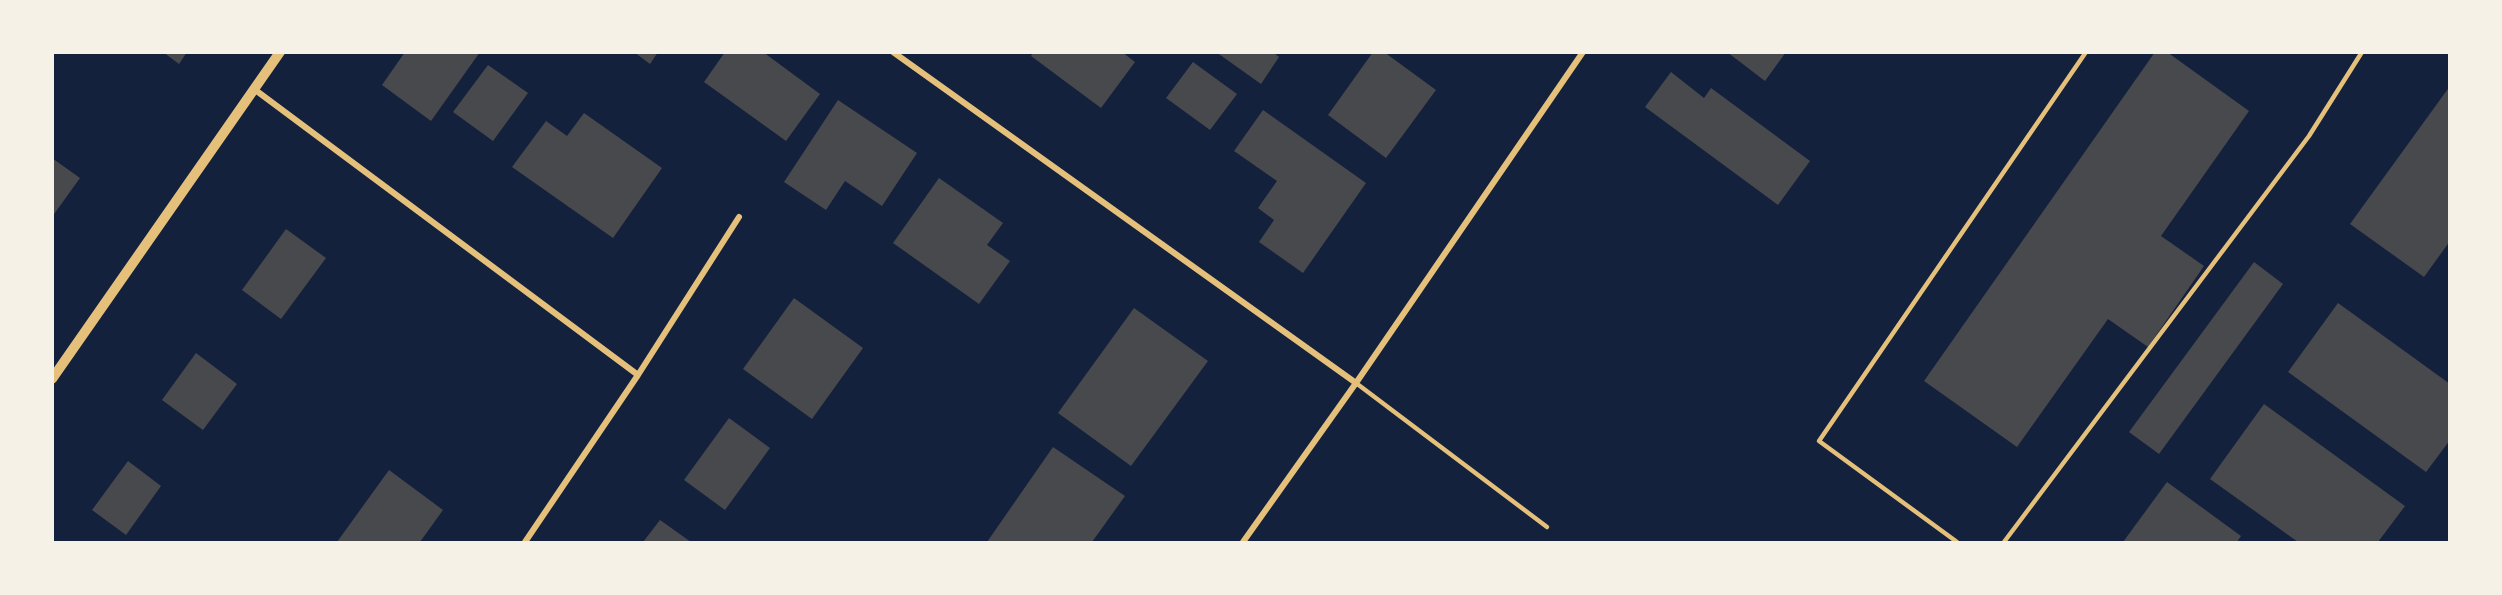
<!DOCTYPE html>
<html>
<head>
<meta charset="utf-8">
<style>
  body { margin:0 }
  #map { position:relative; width:2502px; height:595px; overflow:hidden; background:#14213d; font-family:"Work Sans",sans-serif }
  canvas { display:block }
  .frame { position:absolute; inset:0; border:54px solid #f6f1e7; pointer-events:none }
</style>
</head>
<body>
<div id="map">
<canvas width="2502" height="595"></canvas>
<div class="frame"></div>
</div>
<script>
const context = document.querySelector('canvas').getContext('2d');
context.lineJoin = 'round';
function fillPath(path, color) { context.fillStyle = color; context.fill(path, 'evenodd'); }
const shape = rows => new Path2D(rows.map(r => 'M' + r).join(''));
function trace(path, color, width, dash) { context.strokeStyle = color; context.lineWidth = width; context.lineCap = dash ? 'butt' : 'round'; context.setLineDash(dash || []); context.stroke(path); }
fillPath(shape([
  [163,52,187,52,179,64],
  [405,52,480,52,431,121,382,85],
  [634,52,658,52,650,64],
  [725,52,763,52,820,94,786,141,704,82],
  [1033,52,1122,52,1135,62,1101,108,1031,56],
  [1216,52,1273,52,1279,57,1261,84],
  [1373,52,1384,52,1436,90,1386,158,1328,115],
  [1727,52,1786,52,1765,81],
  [2155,52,2167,52,2249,111,2161,236,2204,266,2148,347,2108,319,2017,447,1924,381],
  [1193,62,1237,94,1210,130,1166,98],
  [488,65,528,93,493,141,453,112],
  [1671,72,1704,98,1711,88,1810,161,1778,205,1645,107],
  [2450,86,2450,241,2424,277,2350,224],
  [838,100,917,153,882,206,845,181,826,210,784,182],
  [1263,110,1366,183,1303,273,1259,242,1274,220,1258,208,1277,181,1234,151],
  [584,113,662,168,613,238,512,167,546,121,567,136],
  [52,158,80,178,52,217],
  [939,178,1003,223,987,245,1010,261,979,304,893,243],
  [286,229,326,258,281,319,242,290],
  [2254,262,2283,284,2159,454,2129,432],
  [794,298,863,348,812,419,743,369],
  [2338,303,2450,384,2450,440,2426,472,2288,372],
  [1134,308,1208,361,1131,466,1058,413],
  [196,353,237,384,203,430,162,400],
  [2264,404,2405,506,2378,542,2298,542,2210,479],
  [729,418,770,448,725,510,684,480],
  [1053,447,1125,496,1092,542,987,542],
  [128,461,161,486,126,535,92,510],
  [389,470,443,510,420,542,337,542],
  [2167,482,2241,536,2237,542,2123,542],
  [660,520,691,542,643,542]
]), '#48494c');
trace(shape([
  [1356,383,1547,527],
  [1957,542,1819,441,2086,52],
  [2004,542,2309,136,2362,52]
]), '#e5c07b', 4.5);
trace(shape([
  [893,52,1356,383],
  [254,89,638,375],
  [525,542,638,375,739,217],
  [1243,542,1356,383,1583,52]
]), '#e5c07b', 6);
trace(shape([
  [52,379,280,52]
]), '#e5c07b', 10);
</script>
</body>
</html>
